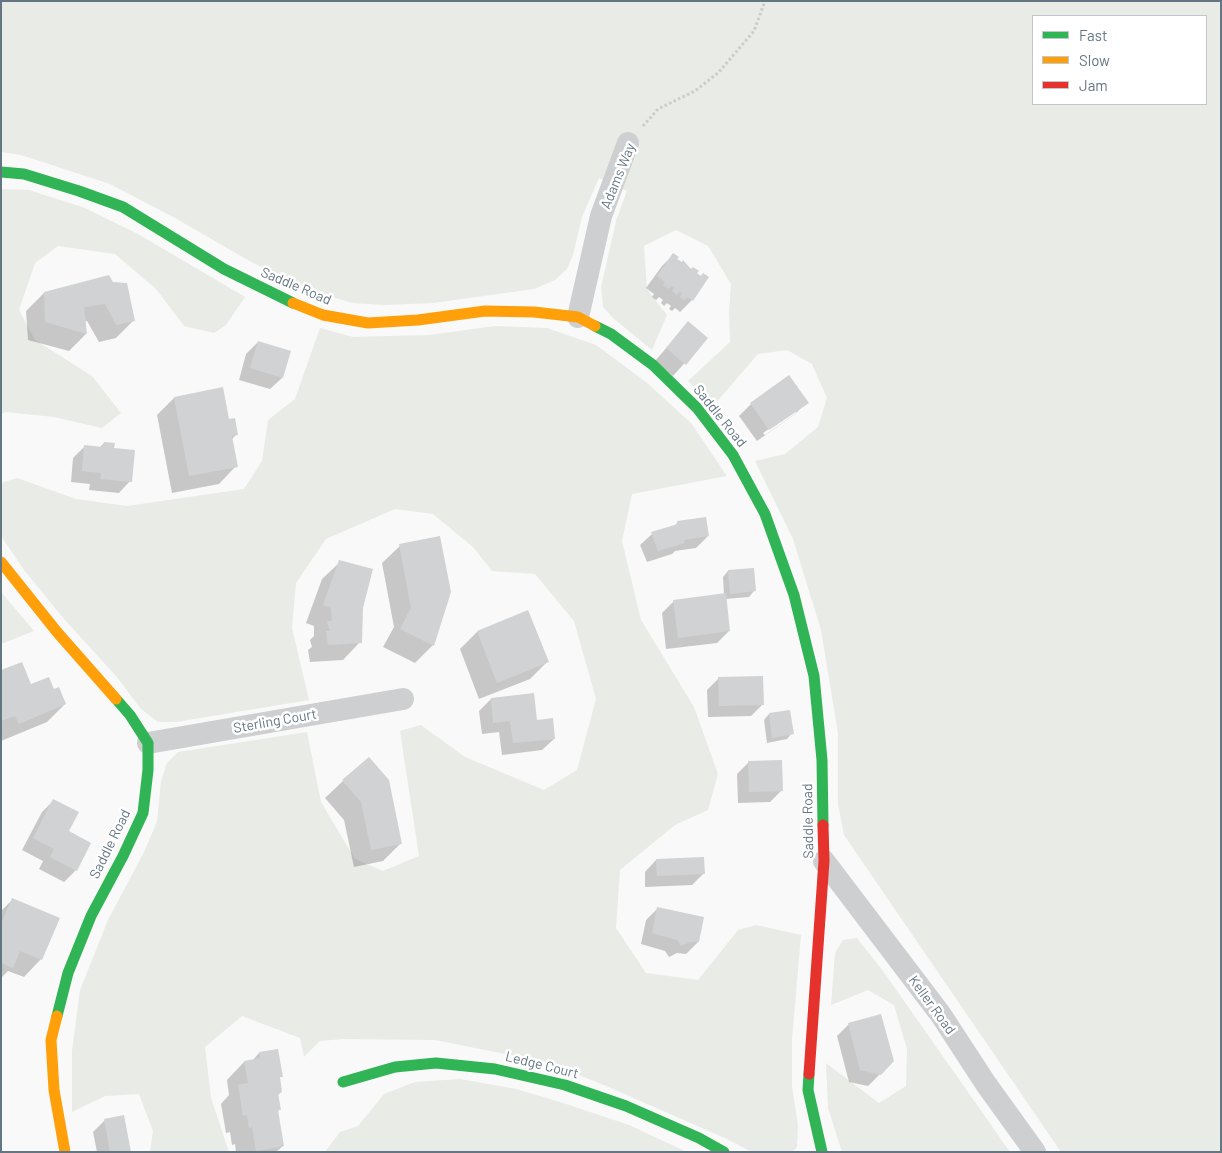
<!DOCTYPE html>
<html>
<head>
<meta charset="utf-8">
<style>
  body { margin:0 }
  #map { position:relative; width:1222px; height:1153px; overflow:hidden; background:#f9f9f9; font-family:Barlow,sans-serif }
  canvas { display:block }
  .frame { position:absolute; inset:0; border:2px solid #657683; pointer-events:none }
  .legend { position:absolute; left:1032px; top:15px; width:175px; height:90px; box-sizing:border-box; background:#fff; border:1px solid #c1c8cd; margin:0; padding:6px 9px; list-style:none; font-size:15px; color:#657683 }
  .legend li { display:flex; align-items:center; gap:10px; height:25px }
  .legend b { width:25px; border:1px solid #c1c8cd }
</style>
</head>
<body>
<div id="map">
<canvas width="1222" height="1153"></canvas>
<div class="frame"></div>
<ul class="legend">
<li><b style="height:6px;background:#30b455"></b>Fast</li>
<li><b style="height:6px;background:#ff9f0a"></b>Slow</li>
<li><b style="height:6px;background:#e5322d"></b>Jam</li>
</ul>
</div>
<script>
const context = document.querySelector('canvas').getContext('2d');
context.lineJoin = 'round';
function fillPath(path, color) { context.fillStyle = color; context.fill(path, 'evenodd'); }
const shape = rows => new Path2D(rows.map(r => 'M' + r).join(''));
function trace(path, color, width, dash) { context.strokeStyle = color; context.lineWidth = width; context.lineCap = dash ? 'butt' : 'round'; context.setLineDash(dash || []); context.stroke(path); }
function label(font, color, halo, rows, align = 'center') {
  context.font = font + ' Barlow,sans-serif'; context.lineWidth = 5; context.setLineDash([]); context.textBaseline = 'middle'; context.strokeStyle = halo; context.fillStyle = color; for (const [text, x, y, turn = 0] of rows) {
    context.save(); context.translate(x, y); context.rotate((+turn || 0) * Math.PI / 180); context.textAlign = isNaN(turn) ? turn : align; if (halo) context.strokeText(text, 0, 0); context.fillText(text, 0, 0); context.restore();
  }
}
fillPath(shape([
  [1,1,1221,1,1221,1152,1061,1152,844,835,838,804,838,733,821,630,793,539,755,461,785,454,818,427,827,398,812,364,787,350,758,354,714,405,688,381,730,342,729,312,731,284,708,246,676,230,644,246,647,289,667,315,652,350,613,318,603,307,601,287,616,221,627,191,599,178,582,217,573,255,567,269,555,280,534,289,433,303,385,305,352,303,316,292,253,263,175,218,110,184,21,155,1,152],
  [1033,16,1206,16,1206,104,1033,104],
  [1,189,29,190,85,208,138,234,245,297,226,325,214,333,184,326,156,289,115,254,58,246,35,263,19,310,35,340,92,376,121,413,102,428,54,417,6,412,1,414],
  [495,326,547,328,596,345,646,382,691,423,727,476,632,494,622,541,641,620,694,707,718,774,708,810,675,825,620,870,616,928,646,973,698,980,738,930,756,925,801,935,792,1040,792,1087,798,1125,797,1147,792,1152,752,1152,727,1139,604,1085,545,1062,435,1040,343,1039,320,1041,304,1057,300,1038,242,1016,205,1047,211,1098,229,1152,150,1152,153,1131,139,1094,105,1096,72,1112,72,1051,80,990,108,920,143,854,157,822,161,781,167,763,178,752,307,732,321,802,355,859,383,871,419,856,400,731,421,725,465,757,544,790,577,770,596,699,574,621,535,574,492,571,473,547,433,514,395,509,326,539,296,583,292,628,309,700,176,722,158,722,141,709,116,676,64,619,24,570,1,536,1,483,17,478,76,499,127,506,244,489,262,461,268,420,295,399,320,328,353,337,429,335],
  [1,592,34,631,1,644],
  [857,938,883,971,1010,1152,842,1152,828,1108,826,1063,879,1103,906,1086,907,1049,894,1005,868,990,831,1005,835,953,843,940],
  [460,1079,516,1089,563,1103,629,1125,687,1152,325,1152,340,1132,358,1126,384,1094,415,1082]
]), '#e8ebe6');
fillPath(shape([
  [674,254,692,300,680,312,675,308,672,311,669,309,671,306,667,303,664,306,661,303,663,300,659,297,656,300,652,297,654,294,646,288,662,266],
  [112,283,134,320,116,338,99,342,87,321,85,321,86,334,69,351,28,340,26,311,44,293],
  [688,323,707,338,673,376,655,361],
  [258,342,282,378,270,389,239,380,246,354],
  [789,377,807,402,795,414,757,441,739,416,751,404],
  [796,410,796,413,765,435,763,433],
  [174,398,228,421,236,435,231,440,236,466,219,484,172,493,157,415],
  [104,443,113,449,130,481,119,493,89,490,90,484,71,482,73,458,85,446,99,448],
  [678,522,708,536,696,548,675,551,672,554,647,562,640,545,652,534,674,527],
  [400,546,433,645,415,663,383,647,394,627,382,563],
  [340,562,361,608,360,642,343,660,310,662,308,650,312,647,310,640,314,636,314,626,306,623,322,579],
  [728,571,754,591,749,597,725,599,729,631,717,643,666,649,662,613,674,601,724,595,723,577],
  [527,612,547,662,530,679,479,699,460,649,477,632],
  [1,672,30,686,53,691,65,704,47,722,1,741],
  [719,678,762,705,751,716,708,717,707,690],
  [491,699,536,722,554,739,542,750,502,755,499,732,482,734,479,711],
  [769,714,792,733,787,739,767,743,764,720],
  [749,762,782,790,770,802,738,803,737,774],
  [343,781,401,843,383,861,354,867,344,820,325,798],
  [54,800,67,832,76,870,64,882,39,869,43,861,22,850,42,812],
  [656,860,704,873,692,885,645,887,645,872],
  [12,900,41,959,24,977,8,971,1,978,1,911],
  [658,908,698,942,686,954,677,953,669,957,665,951,641,944,646,920],
  [849,1024,880,1074,868,1086,849,1082,837,1036],
  [259,1053,281,1076,279,1079,281,1092,277,1096,280,1109,277,1112,283,1146,276,1152,236,1152,235,1144,232,1145,230,1132,226,1133,221,1104,229,1095,227,1080,244,1062,252,1061],
  [105,1120,130,1152,97,1152,93,1132]
]), '#0003');
fillPath(shape([
  [673,253,679,257,677,259,682,262,683,260,691,269,693,267,699,271,697,273,701,276,703,273,709,277,693,301,687,297,685,300,680,297,682,293,679,292,677,295,672,291,674,288,671,286,669,289,663,285,665,282,657,276],
  [109,275,113,282,127,283,135,321,116,325,105,304,84,307,87,334,45,322,44,292],
  [688,321,708,338,686,365,666,348],
  [258,341,291,351,283,378,250,368],
  [789,375,809,403,769,430,750,403],
  [223,387,229,419,235,418,238,435,232,436,238,467,189,476,174,397],
  [104,442,115,443,114,448,135,450,132,482,100,479,101,473,82,471,84,445,103,447],
  [706,517,709,536,684,540,685,543,658,551,651,532,678,524,677,521],
  [440,536,451,592,434,646,400,629,411,608,399,544],
  [339,560,373,569,363,608,362,643,328,645,326,631,330,631,327,621,332,621,331,608,323,605],
  [754,568,756,591,730,594,728,570],
  [726,593,730,631,678,638,673,600],
  [528,610,549,662,497,683,477,631],
  [22,662,31,684,49,677,54,689,59,687,66,704,19,724,15,716,1,721,1,670],
  [763,676,764,705,719,706,718,677],
  [534,693,537,720,553,718,555,739,513,743,510,721,493,723,491,698],
  [790,710,794,734,772,738,769,713],
  [369,757,389,780,402,844,371,850,361,802,342,780],
  [782,760,783,791,749,792,748,761],
  [53,799,79,812,69,831,91,843,77,871,50,857,54,849,33,838],
  [704,857,705,874,657,876,656,859],
  [12,898,60,918,42,960,20,951,13,968,1,963,1,924],
  [657,907,704,917,699,942,690,942,681,946,677,940,652,933],
  [881,1014,894,1061,881,1075,860,1070,848,1023],
  [278,1049,283,1077,280,1077,282,1092,278,1093,281,1110,278,1110,284,1146,256,1151,252,1127,249,1128,247,1115,243,1116,238,1085,248,1083,244,1061,260,1058,259,1052],
  [124,1115,131,1152,110,1152,104,1119]
]), '#d0d2d3');
trace(shape([
  [643,126,658,109,695,91,719,72,754,31,765,1]
]), '#cbcccd', 3, [2.5, 2.5]);
trace(shape([
  [578,317,601,216,628,143],
  [148,743,403,699],
  [824,861,941,1015,986,1084,1035,1152]
]), '#cecfd0', 22);
trace(shape([
  [1,172,24,174,79,191,123,207,224,269,293,303],
  [595,326,611,334,653,365,697,408,733,455,765,514,794,595,814,676,822,760,823,825],
  [57,1016,68,973,91,916,123,856,143,813,148,770,148,743,130,715,116,699],
  [809,1074,808,1090,822,1152],
  [343,1082,395,1067,436,1063,495,1069,565,1085,626,1106,699,1138,724,1152]
]), '#30b455', 11);
trace(shape([
  [293,303,323,315,368,323,418,320,485,311,534,312,578,317,595,326],
  [1,562,57,632,116,699],
  [57,1016,51,1040,54,1090,65,1152]
]), '#ff9f0a', 11);
trace(shape([
  [809,1074,824,861,823,825]
]), '#e5322d', 11);
label('14px', '#657683', '#fff', [
  ["Adams Way",618,176,-68],
  ["Saddle Road",296,286,23],
  ["Saddle Road",720,416,51],
  ["Sterling Court",275,721,-10],
  ["Saddle Road",808,821,-91],
  ["Saddle Road",110,844,-64],
  ["Keller Road",932,1005,54],
  ["Ledge Court",542,1065,14]
]);
</script>
</body>
</html>
